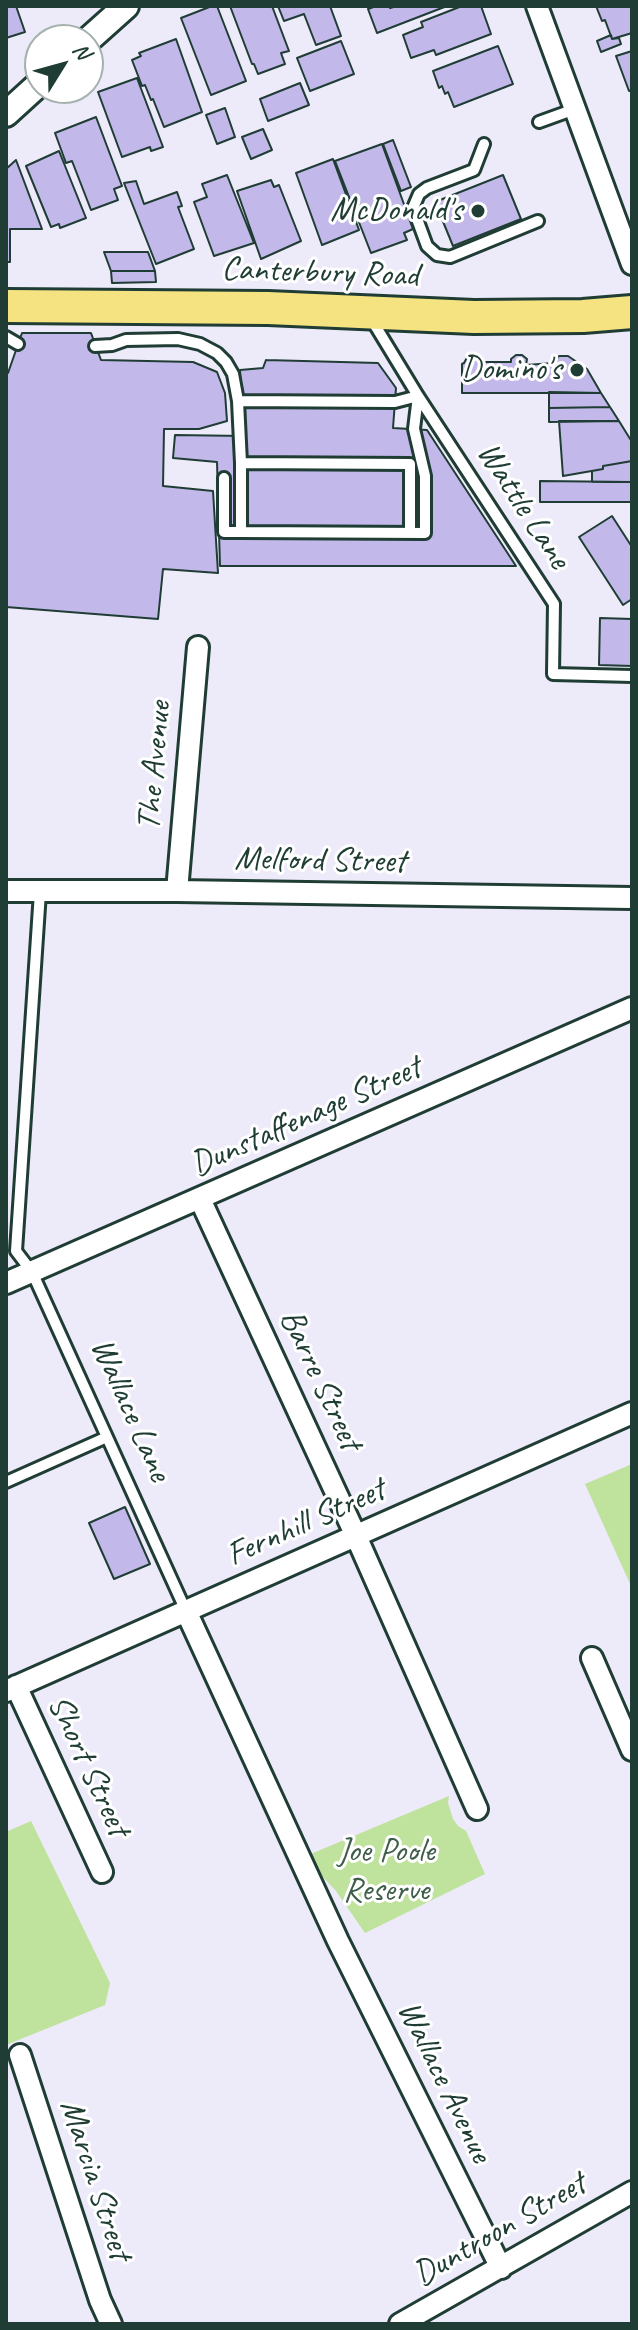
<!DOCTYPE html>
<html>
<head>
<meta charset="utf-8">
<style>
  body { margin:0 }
  #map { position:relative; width:638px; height:2330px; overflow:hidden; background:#edeaf9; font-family:Caveat,sans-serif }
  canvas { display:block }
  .frame { position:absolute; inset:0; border:8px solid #1f3d34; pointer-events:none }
  .north { position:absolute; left:24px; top:24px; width:80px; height:80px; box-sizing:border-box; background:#fff; border:2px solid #a5b1ae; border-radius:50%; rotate:53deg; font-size:22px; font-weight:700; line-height:32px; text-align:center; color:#1f3d34 }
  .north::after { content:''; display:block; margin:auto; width:28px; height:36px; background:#1f3d34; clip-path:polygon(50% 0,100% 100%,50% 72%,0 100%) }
</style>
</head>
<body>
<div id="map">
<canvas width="638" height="2330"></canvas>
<div class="frame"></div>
<div class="north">N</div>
</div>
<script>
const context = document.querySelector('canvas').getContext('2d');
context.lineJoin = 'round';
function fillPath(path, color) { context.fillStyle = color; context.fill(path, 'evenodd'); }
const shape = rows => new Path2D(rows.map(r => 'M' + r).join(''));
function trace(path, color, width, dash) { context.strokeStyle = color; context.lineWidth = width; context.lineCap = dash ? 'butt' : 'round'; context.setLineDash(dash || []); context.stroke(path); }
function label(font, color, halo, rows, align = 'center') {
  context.font = font + ' Caveat,sans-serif'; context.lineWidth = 6; context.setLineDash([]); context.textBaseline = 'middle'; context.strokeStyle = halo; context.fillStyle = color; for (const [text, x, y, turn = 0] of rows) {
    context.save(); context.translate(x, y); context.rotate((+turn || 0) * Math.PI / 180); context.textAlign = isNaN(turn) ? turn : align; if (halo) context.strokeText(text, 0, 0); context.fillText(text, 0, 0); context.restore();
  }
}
fillPath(shape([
  [632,1464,632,1584,631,1586,585,1484],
  [449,1796,448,1803,453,1819,458,1826,466,1831,485,1874,365,1933,336,1891,313,1866,306,1856],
  [31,1821,110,1983,105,2005,6,2045,6,1832]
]), '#bfe29c');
const building = shape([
  [6,6,16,6,25,32,6,38,6,6],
  [212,6,217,6,246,81,211,95,181,18,212,6],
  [230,6,272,6,289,51,281,53,285,64,258,74,254,64,252,64,230,6],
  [278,6,330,6,341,36,316,45,304,14,284,21,278,6],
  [376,6,389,6,390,8,397,6,447,6,377,33,368,9,376,6],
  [462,6,481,6,491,34,436,55,434,50,411,58,403,35,423,27,421,22,462,6],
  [596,6,632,6,632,33,612,39,605,20,602,21,596,6],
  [611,35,612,39,619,38,621,44,601,52,597,41,611,35],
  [176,39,202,112,164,127,153,99,151,100,145,85,142,86,132,60,141,56,139,53,176,39],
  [341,41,354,74,310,91,297,58,341,41],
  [498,46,513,84,454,107,448,92,445,94,442,86,439,88,433,71,498,46],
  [632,51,632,90,629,91,616,56,632,51],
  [137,78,163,147,151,151,150,147,122,157,98,92,137,78],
  [300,83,309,105,268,121,260,99,300,83],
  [225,108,235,137,217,144,206,115,225,108],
  [96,117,122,186,114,189,118,200,91,210,72,161,66,163,55,133,96,117],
  [263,129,272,150,251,159,242,137,263,129],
  [393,140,411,187,401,191,383,144,393,140],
  [382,144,413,229,404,233,407,240,371,253,335,161,382,144],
  [59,151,86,218,60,228,59,224,51,227,26,166,59,151],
  [333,159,359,230,322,245,296,173,333,159],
  [16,160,42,229,10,229,10,262,6,262,6,169,16,160],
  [227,175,254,243,214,256,194,202,207,197,202,184,227,175],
  [503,175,521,219,453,246,435,202,503,175],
  [271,180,274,187,279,185,301,241,261,259,237,191,271,180],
  [136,181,144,204,177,192,182,206,178,207,194,249,156,264,124,183,136,181],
  [104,252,148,252,155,271,111,271,104,252],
  [111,271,155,271,156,282,112,283,111,271],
  [22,333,91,333,101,360,193,362,217,372,225,393,227,421,199,429,164,429,163,486,213,491,218,573,163,569,158,619,6,607,6,373,8,373,22,333],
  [469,354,476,355,482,362,511,362,511,359,516,355,522,355,527,359,526,365,554,363,559,356,568,356,587,369,601,393,462,393,462,364,464,363,469,354],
  [266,360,378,363,396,388,393,428,427,430,516,566,220,566,217,462,173,458,175,435,244,436,240,370,263,368,266,360],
  [549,392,601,393,610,407,549,408,549,392],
  [610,407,619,421,549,422,549,408,610,407],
  [559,421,619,421,632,442,632,461,603,466,603,469,563,476,559,421],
  [632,461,632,482,592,482,592,471,603,469,603,466,632,461],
  [540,481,632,482,632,502,540,502,540,481],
  [612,516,632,547,632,599,623,605,579,537,612,516],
  [600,618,632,619,632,666,599,665,600,618],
  [125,1507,150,1564,114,1579,89,1523,125,1507]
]);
fillPath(building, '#c3b8ea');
trace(building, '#1f3d34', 2);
const service = shape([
  [539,122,575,109],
  [484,144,474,170,427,188,419,194,413,208,427,246,437,255,450,257,538,221],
  [370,317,418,396,554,604,553,674,632,676],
  [6,337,18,344],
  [95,346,112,345,126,340,178,339,200,344,217,353,226,362,233,374,238,401,241,463],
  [238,401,395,402,418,396,414,429,425,476,425,533,241,532,241,463,410,464,410,532],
  [224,478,224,532,241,532],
  [40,892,16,1251,32,1272,186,1611],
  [6,1482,107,1437]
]);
const minor = shape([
  [537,6,632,264],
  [6,891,177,891,632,898],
  [177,891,198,647],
  [200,1199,356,1536,477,1809],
  [6,1283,632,1008],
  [186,1611,338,1941,501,2268],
  [592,1658,632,1750],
  [16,1686,102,1872],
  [6,1691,632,1413],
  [20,2055,100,2300,111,2324],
  [400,2324,632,2192]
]);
const tertiary = shape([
  [88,40,126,6],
  [6,114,40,83]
]);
const trunk = shape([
  [6,306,268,308,474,317,583,316,632,312]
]);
trace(service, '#1f3d34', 16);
trace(minor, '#1f3d34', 26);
trace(tertiary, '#1f3d34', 30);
trace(trunk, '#1f3d34', 38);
trace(service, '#fff', 10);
trace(minor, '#fff', 20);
trace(tertiary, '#fff', 24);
trace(trunk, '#f5e382', 32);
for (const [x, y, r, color] of [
  [478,211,8,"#1f3d34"],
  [577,370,8,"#1f3d34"]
]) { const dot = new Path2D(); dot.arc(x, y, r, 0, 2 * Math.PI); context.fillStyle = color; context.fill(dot); trace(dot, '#fff', 3); }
label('34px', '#1f3d34', '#fff', [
  ["McDonald's",462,211],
  ["Domino's",561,370]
], 'right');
label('34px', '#1f3d34', '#fff', [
  ["Canterbury Road",320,273,2],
  ["Wattle Lane",523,506,57],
  ["The Avenue",155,766,-85],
  ["Melford Street",320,861,1],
  ["Dunstaffenage Street",306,1117,-24],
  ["Barre Street",320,1380,65],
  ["Wallace Lane",130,1410,66],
  ["Fernhill Street",306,1523,-24],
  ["Short Street",88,1766,65],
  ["Wallace Avenue",444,2082,64],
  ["Marcia Street",95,2180,72],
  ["Duntroon Street",500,2230,-30]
]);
label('34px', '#3f5e49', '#fff', [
  ["Joe Poole",386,1852],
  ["Reserve",386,1891]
]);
</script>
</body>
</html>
